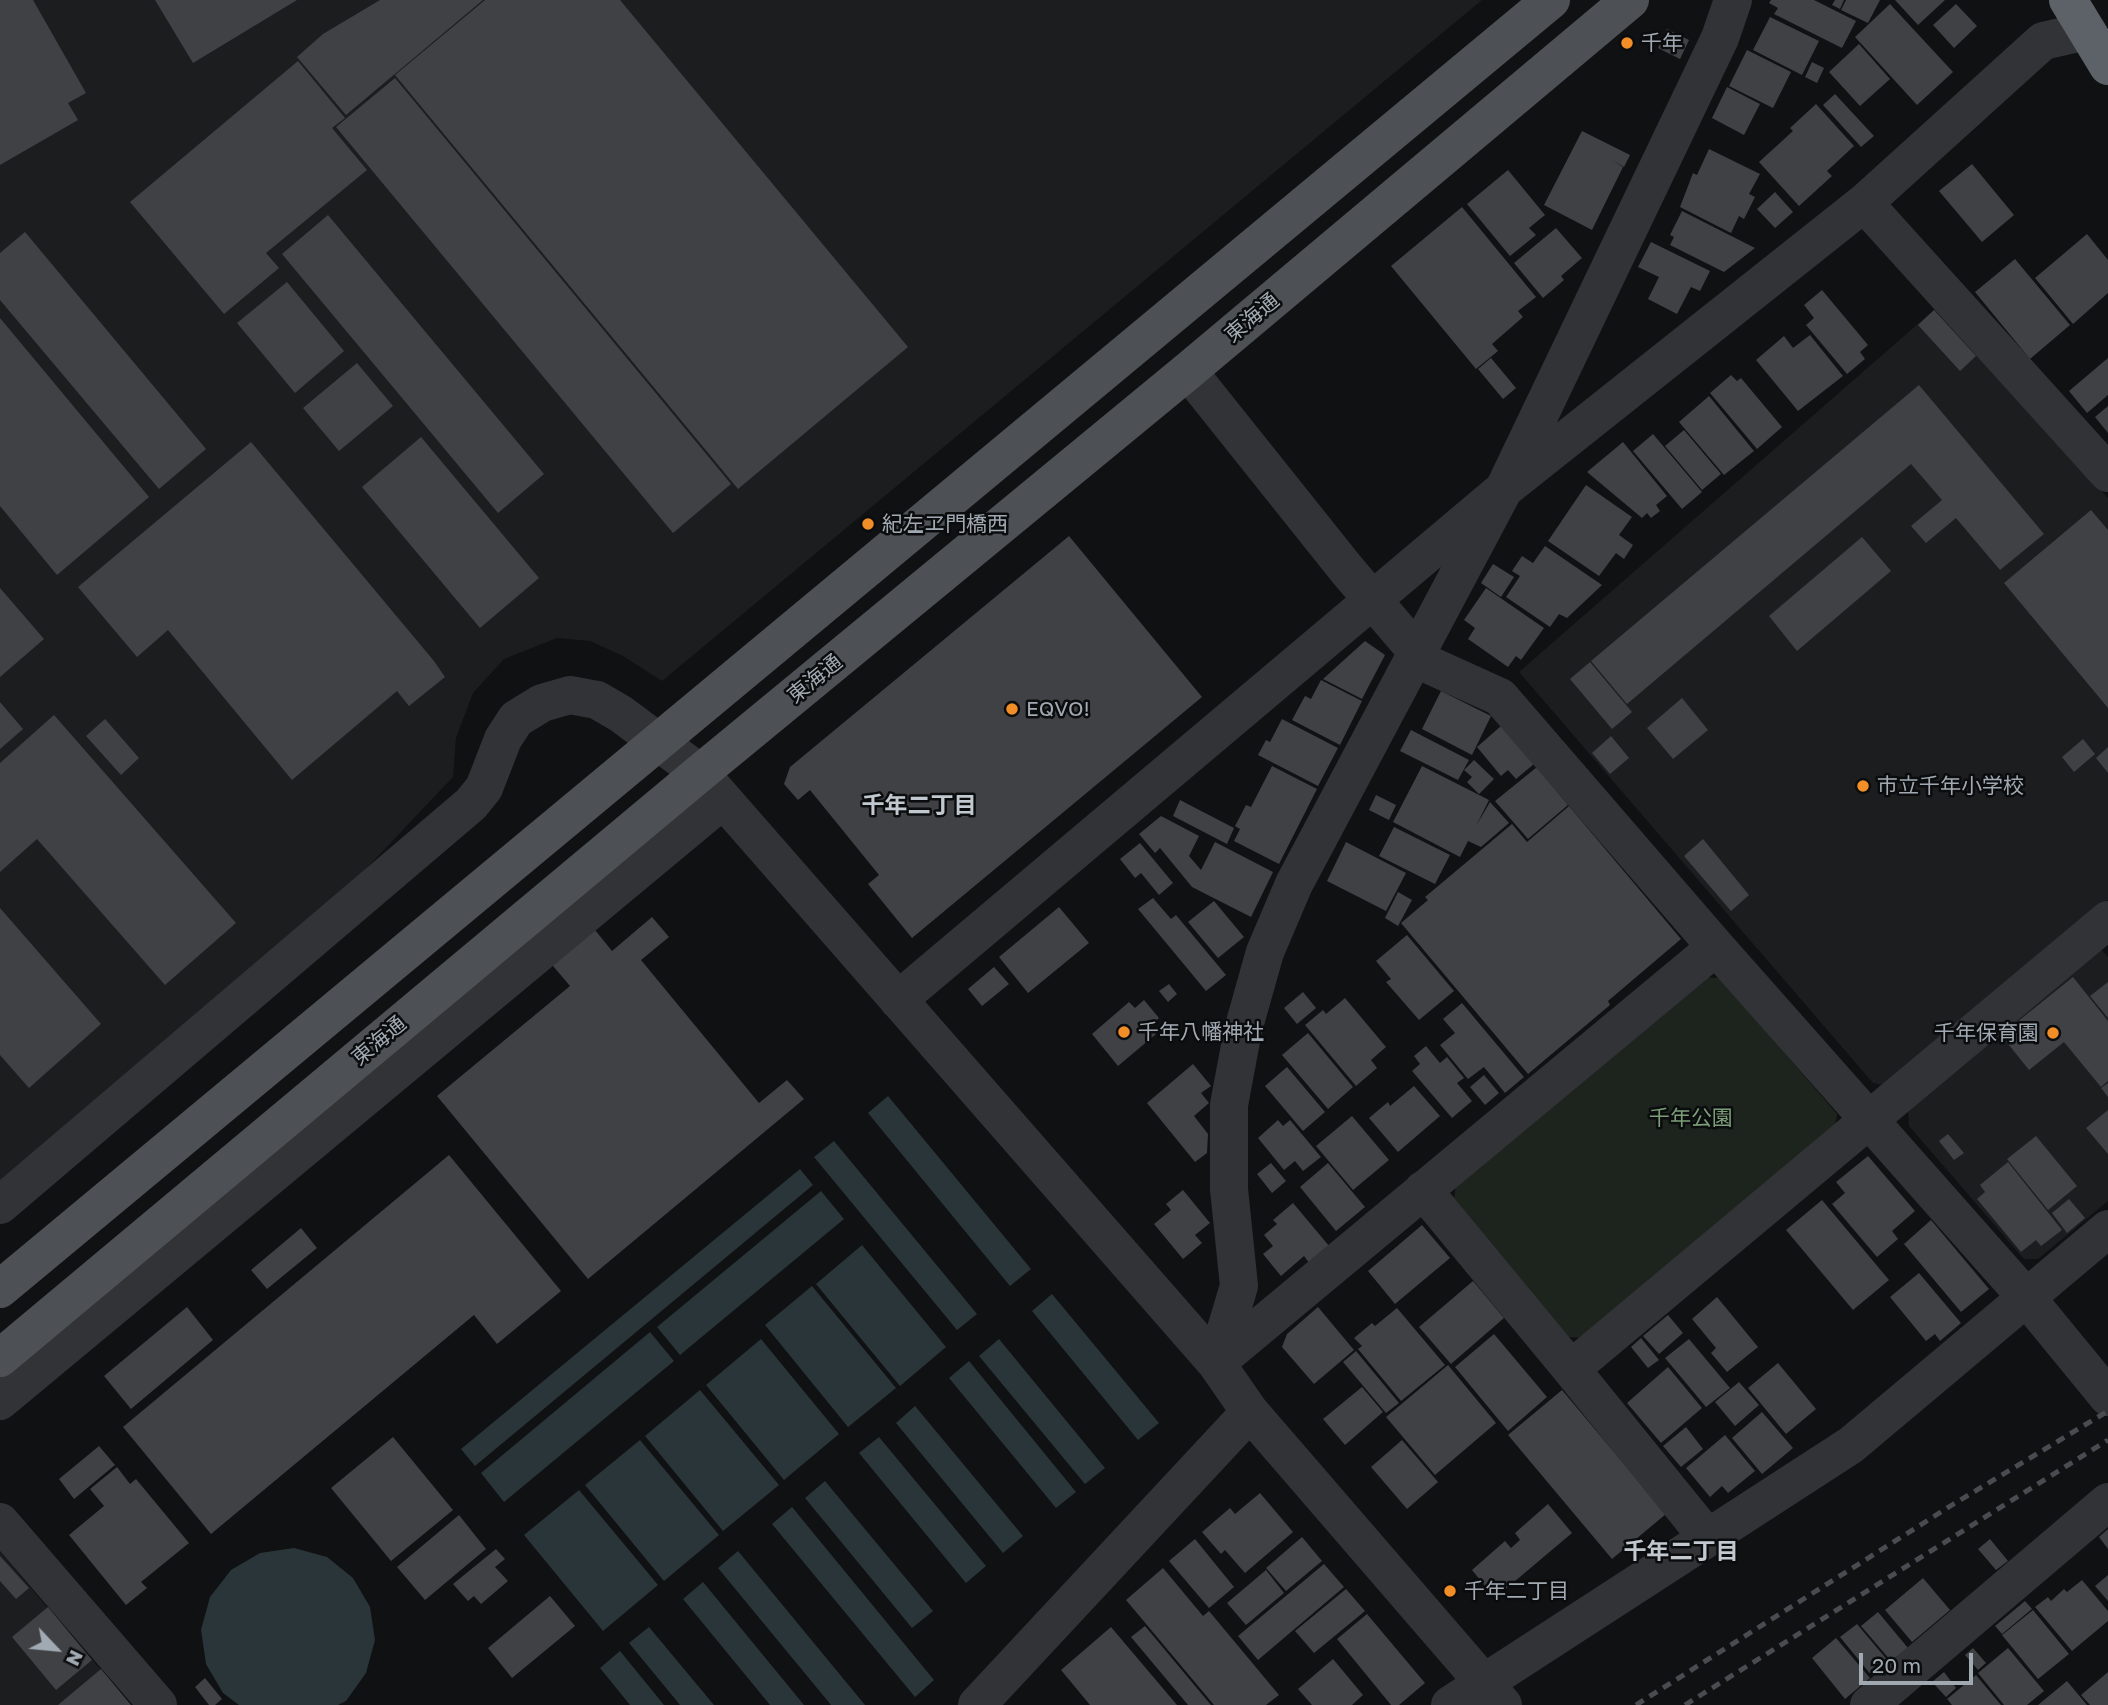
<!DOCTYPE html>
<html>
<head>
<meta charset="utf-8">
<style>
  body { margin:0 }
  #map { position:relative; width:2108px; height:1705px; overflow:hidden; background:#101112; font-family:"Golos Text",sans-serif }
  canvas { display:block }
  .north { position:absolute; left:21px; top:1614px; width:70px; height:70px; -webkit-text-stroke:5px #0b0c0d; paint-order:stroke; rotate:116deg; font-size:19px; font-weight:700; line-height:28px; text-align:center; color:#a1aab3 }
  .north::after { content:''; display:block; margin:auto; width:24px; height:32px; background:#a1aab3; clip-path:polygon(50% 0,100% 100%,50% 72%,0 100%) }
  .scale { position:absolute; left:1859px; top:1653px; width:114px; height:32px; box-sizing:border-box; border:4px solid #a1aab3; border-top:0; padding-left:9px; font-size:21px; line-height:24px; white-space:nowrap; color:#a1aab3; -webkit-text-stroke:5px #0b0c0d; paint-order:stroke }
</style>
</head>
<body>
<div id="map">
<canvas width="2108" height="1705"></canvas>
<div class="north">N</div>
<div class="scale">20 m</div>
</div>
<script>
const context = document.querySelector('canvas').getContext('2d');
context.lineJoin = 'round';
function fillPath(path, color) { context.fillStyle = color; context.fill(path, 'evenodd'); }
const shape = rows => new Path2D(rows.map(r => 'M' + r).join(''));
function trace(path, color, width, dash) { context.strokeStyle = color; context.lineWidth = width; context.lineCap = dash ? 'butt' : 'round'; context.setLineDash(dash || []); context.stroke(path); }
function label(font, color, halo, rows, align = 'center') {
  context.font = font + ' "Golos Text","Noto Sans JP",sans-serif'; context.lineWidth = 5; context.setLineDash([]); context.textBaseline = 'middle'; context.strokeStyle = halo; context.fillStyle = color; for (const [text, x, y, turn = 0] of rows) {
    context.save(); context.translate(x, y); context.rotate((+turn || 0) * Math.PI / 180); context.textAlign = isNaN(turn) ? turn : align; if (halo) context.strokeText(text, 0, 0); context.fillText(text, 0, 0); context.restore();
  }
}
fillPath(shape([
  [0,0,1482,0,662,681,623,656,590,641,557,638,504,659,473,693,456,738,453,777,326,911,0,1182],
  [1935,309,2108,498,2108,900,1887,1086,1873,1083,1519,672],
  [2100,948,2108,957,2108,1201,2038,1259,2024,1259,1909,1126,1908,1109],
  [0,1552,131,1705,0,1705]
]), '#1c1d1f');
fillPath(shape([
  [1701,977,1720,978,1837,1114,1834,1131,1586,1338,1568,1337,1454,1200,1456,1183]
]), '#1d241d');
fillPath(shape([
  [888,1096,1031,1269,1010,1286,868,1113],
  [834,1141,977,1314,957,1330,814,1157],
  [800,1169,813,1185,475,1466,461,1449],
  [821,1191,844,1219,680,1355,657,1327],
  [862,1245,946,1347,900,1386,816,1284],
  [812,1286,896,1388,848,1427,765,1325],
  [1052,1294,1159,1423,1138,1440,1032,1311],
  [650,1332,674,1361,504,1502,481,1473],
  [761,1339,839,1434,784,1480,706,1385],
  [999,1339,1105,1468,1085,1484,979,1356],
  [969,1361,1076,1492,1056,1508,949,1378],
  [700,1390,779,1485,723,1531,645,1436],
  [915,1406,1023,1536,1003,1553,896,1423],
  [879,1437,986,1566,966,1583,859,1453],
  [640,1440,719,1535,664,1581,585,1485],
  [825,1481,933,1611,912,1628,805,1498],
  [579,1490,658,1585,603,1631,524,1535],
  [792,1507,934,1680,915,1697,772,1524],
  [294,1548,327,1557,353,1578,370,1607,375,1640,366,1673,346,1701,338,1705,239,1705,223,1693,206,1664,201,1630,210,1597,231,1570,260,1553],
  [738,1551,865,1705,831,1705,718,1568],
  [703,1582,804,1705,770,1705,683,1599],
  [649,1627,714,1705,680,1705,629,1643],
  [620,1651,664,1705,630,1705,600,1668]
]), '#2a353a');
fillPath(shape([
  [0,0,33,0,86,93,68,103,78,120,0,165],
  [155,0,297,0,193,63],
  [380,0,483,0,346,115,297,57,323,34],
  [485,0,620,0,908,347,738,489,395,75],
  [1771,0,1814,0,1856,21,1842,48,1774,14,1778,8,1769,3],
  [1835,0,1844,0,1840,9,1832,5],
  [1846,0,1880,0,1868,23,1841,10],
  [1895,0,1945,0,1918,25],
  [1890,4,1953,72,1917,105,1855,37],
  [1956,4,1977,26,1954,48,1933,25],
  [1770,17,1819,41,1802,75,1753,50],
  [1667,29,1689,40,1680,59,1658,48],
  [1859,44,1890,79,1860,106,1829,72],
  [1747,50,1791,72,1773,108,1729,86],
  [298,61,345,118,332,128,367,170,266,253,279,268,224,314,130,202],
  [1812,62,1824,68,1817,83,1805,77],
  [395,78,731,484,673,533,336,127],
  [1727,87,1760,104,1744,135,1712,118],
  [1835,94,1874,136,1861,147,1823,105],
  [1816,104,1854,146,1827,171,1832,176,1799,206,1759,162,1793,131,1790,128],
  [1582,131,1630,155,1624,167,1612,160,1623,167,1592,230,1544,205],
  [1709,149,1760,174,1749,194,1755,197,1744,219,1739,216,1731,233,1680,207,1693,173,1697,175],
  [1972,164,2014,215,1982,242,1939,191],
  [1508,170,1545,215,1529,228,1536,235,1510,256,1467,204],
  [1775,192,1793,212,1775,228,1757,209],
  [1462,207,1536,297,1518,311,1523,317,1492,344,1498,351,1476,369,1391,266],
  [1682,211,1755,248,1724,272,1670,245,1674,237,1670,235],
  [328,215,544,474,498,513,282,254],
  [1556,228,1582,258,1561,276,1564,280,1543,298,1514,263],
  [25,232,206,449,159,489,0,300,0,253],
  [2087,234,2108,260,2108,293,2073,324,2035,278],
  [1651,242,1710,271,1700,291,1691,287,1677,314,1648,299,1659,277,1638,267],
  [2015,259,2070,325,2030,359,1975,292],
  [287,282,344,351,295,393,237,323],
  [1822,290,1868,345,1860,352,1865,359,1847,374,1806,325,1814,318,1804,305],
  [1934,310,1976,356,1960,371,1918,325],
  [0,318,149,497,57,575,0,506],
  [1810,335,1843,376,1798,411,1756,360,1784,336,1793,348],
  [1491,358,1516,388,1503,399,1478,369],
  [2108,358,2108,395,2087,413,2069,391],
  [357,363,393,406,339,451,303,408],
  [1731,375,1737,381,1741,378,1782,427,1757,449,1710,393],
  [1919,385,2044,534,2000,570,1956,518,1926,543,1911,526,1942,500,1911,464,1627,704,1591,661],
  [1709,396,1754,451,1724,475,1679,422],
  [2108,406,2108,433,2095,417],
  [1684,430,1721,474,1702,490,1665,446],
  [1653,434,1702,492,1682,509,1633,451],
  [421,437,539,578,480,628,362,487],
  [251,442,434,661,445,677,409,706,397,691,292,780,168,630,137,657,78,587],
  [1623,442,1667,496,1656,505,1660,511,1651,518,1647,513,1642,518,1587,472],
  [1586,485,1632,517,1619,535,1633,545,1624,559,1616,553,1599,576,1548,541],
  [2091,510,2108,530,2108,708,2004,583],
  [1069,536,1202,697,912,938,868,884,879,875,810,790,798,800,784,784,790,767],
  [1862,537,1891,571,1797,651,1769,616],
  [1545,546,1602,585,1567,618,1559,614,1550,627,1506,597,1520,576,1512,571,1522,556,1533,563],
  [1493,564,1514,577,1501,597,1481,583],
  [0,588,44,639,0,677],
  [1486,588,1544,628,1521,660,1516,656,1508,667,1468,639,1475,628,1464,620],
  [1365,641,1385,655,1362,699,1323,679],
  [1590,662,1632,712,1612,729,1570,679],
  [1321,680,1362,701,1340,745,1292,720,1305,696,1311,699],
  [1441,691,1491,716,1472,755,1422,729],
  [1682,698,1708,730,1673,759,1647,728],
  [0,702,23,729,0,749],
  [54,715,236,923,165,985,37,839,0,872,0,763],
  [105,719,139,758,121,775,86,736],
  [1282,719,1338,748,1318,786,1258,755,1266,740,1270,742],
  [1501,726,1534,764,1516,779,1508,770,1501,776,1477,747],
  [1411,730,1469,760,1458,780,1400,751],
  [1611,736,1629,758,1610,774,1592,753],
  [2083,739,2095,754,2074,772,2062,757],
  [2108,747,2108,773,2096,758],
  [1474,760,1494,779,1479,794,1467,782,1472,777,1464,770],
  [1272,766,1317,789,1279,864,1234,841,1240,829,1235,826,1246,805,1251,807],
  [1422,766,1489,800,1476,826,1490,802,1509,823,1481,847,1468,841,1460,857,1393,822],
  [1537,767,1568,805,1528,839,1495,801],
  [1376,795,1396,805,1389,820,1369,810],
  [1180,800,1234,828,1227,844,1173,816],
  [1569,806,1681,939,1608,1001,1610,1005,1528,1074,1401,923,1428,900,1425,897,1512,824,1527,842],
  [1161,816,1199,836,1189,856,1201,870,1215,842,1273,872,1251,917,1192,887,1160,848,1155,853,1139,834],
  [1394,827,1450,855,1435,884,1379,856],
  [1703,839,1749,895,1731,911,1684,856],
  [1346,842,1406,873,1386,911,1327,881],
  [1140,843,1173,883,1159,895,1141,873,1135,878,1120,859],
  [1398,892,1412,900,1398,926,1385,918],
  [1153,898,1171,919,1176,915,1226,975,1206,991,1138,909],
  [1214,901,1244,937,1218,958,1188,922],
  [1059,907,1089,943,1028,993,999,957],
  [0,908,101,1024,29,1088,0,1055],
  [652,917,669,937,641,960,759,1103,787,1080,804,1099,588,1279,437,1096,570,986,548,960,591,925,612,951],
  [1407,935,1454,991,1419,1020,1386,982,1391,979,1376,961],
  [994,967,1009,984,982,1006,968,989],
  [2073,977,2108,1021,2108,1081,2101,1087,2064,1042,2029,1070,2001,1035],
  [2108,982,2108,1018,2090,996],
  [1169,984,1177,994,1168,1002,1159,991],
  [1303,992,1316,1008,1297,1024,1284,1008],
  [1345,998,1386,1047,1371,1060,1377,1068,1356,1086,1305,1025,1323,1010,1326,1014],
  [1144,1000,1159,1018,1149,1026,1156,1034,1118,1066,1092,1034,1129,1002,1135,1008],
  [1462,1003,1524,1077,1505,1093,1484,1067,1468,1079,1440,1045,1455,1033,1443,1019],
  [1308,1033,1353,1087,1328,1109,1282,1055],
  [1426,1046,1440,1063,1447,1057,1464,1078,1457,1083,1472,1101,1452,1118,1412,1071,1420,1064,1414,1056],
  [1193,1064,1211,1086,1201,1093,1209,1103,1194,1116,1208,1134,1207,1153,1195,1162,1147,1103],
  [1287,1067,1325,1112,1303,1131,1265,1086],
  [1484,1075,1499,1093,1485,1105,1470,1087],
  [2108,1083,2108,1097,2101,1088],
  [1414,1086,1440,1116,1398,1152,1369,1118,1388,1102,1390,1106],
  [2108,1110,2108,1154,2086,1128],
  [1352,1116,1389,1160,1353,1190,1316,1146],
  [1278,1120,1283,1126,1290,1120,1321,1157,1303,1171,1295,1161,1284,1170,1258,1138],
  [1948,1134,1964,1153,1954,1160,1939,1141],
  [2036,1136,2077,1186,2048,1210,2007,1159],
  [449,1155,561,1291,497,1344,474,1315,211,1534,123,1427],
  [1868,1156,1915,1211,1892,1231,1898,1239,1877,1257,1832,1204,1845,1193,1836,1182],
  [2008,1162,2062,1230,2041,1246,2036,1240,2021,1252,1977,1199,1985,1192,1980,1185],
  [1271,1163,1286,1181,1272,1193,1257,1174],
  [1328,1163,1365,1207,1336,1231,1300,1187],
  [1183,1190,1210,1223,1195,1235,1202,1243,1183,1259,1154,1224,1171,1210,1166,1204],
  [2069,1199,2085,1218,2067,1233,2052,1213],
  [1822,1200,1889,1280,1853,1310,1786,1230],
  [1293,1203,1330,1247,1310,1264,1304,1256,1281,1276,1263,1254,1273,1246,1264,1235,1277,1224,1273,1220],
  [1931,1220,1989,1289,1961,1312,1904,1244],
  [1422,1225,1450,1258,1395,1304,1368,1271],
  [301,1228,317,1248,267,1289,251,1270],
  [1919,1273,1961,1323,1940,1341,1935,1334,1926,1341,1890,1297],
  [1473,1281,1504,1318,1451,1364,1419,1327],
  [1717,1297,1758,1347,1727,1372,1711,1353,1716,1348,1692,1319],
  [187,1307,213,1340,131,1409,104,1376],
  [1318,1307,1354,1350,1314,1384,1282,1347,1287,1334],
  [1397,1308,1445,1365,1401,1401,1358,1349,1362,1346,1354,1338,1372,1323,1375,1326],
  [1668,1315,1683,1333,1659,1354,1643,1336],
  [1494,1334,1547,1397,1508,1431,1455,1367],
  [1641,1338,1659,1360,1648,1368,1631,1347],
  [1689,1339,1730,1388,1706,1407,1665,1358],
  [1356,1351,1399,1403,1386,1413,1343,1362],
  [1778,1363,1816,1409,1786,1434,1748,1388],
  [1448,1365,1496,1423,1435,1475,1386,1417],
  [1668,1367,1702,1408,1661,1443,1627,1403],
  [1739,1382,1759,1405,1735,1426,1715,1402],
  [1362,1387,1383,1412,1345,1445,1323,1419],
  [1562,1390,1666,1514,1612,1559,1508,1435],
  [1762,1412,1793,1448,1762,1474,1732,1438],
  [1686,1427,1703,1449,1681,1467,1663,1446],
  [1725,1435,1755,1471,1728,1493,1722,1486,1710,1497,1686,1468],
  [393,1437,453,1510,391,1561,331,1488],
  [1402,1440,1438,1482,1407,1509,1371,1467],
  [99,1446,115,1465,74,1499,59,1479],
  [117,1467,130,1484,136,1479,189,1543,141,1582,147,1588,126,1605,69,1535,104,1506,90,1489],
  [1260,1493,1293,1532,1245,1573,1225,1550,1221,1554,1202,1532,1230,1508,1235,1514],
  [1548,1504,1572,1533,1495,1598,1472,1570,1505,1541,1511,1548,1520,1540,1515,1533],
  [459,1515,486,1549,425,1600,397,1567],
  [2108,1529,2108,1549,2099,1537],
  [1302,1537,1322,1561,1286,1591,1266,1568],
  [1195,1539,1234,1587,1209,1608,1169,1561],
  [1990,1539,2008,1561,1996,1570,1978,1549],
  [496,1549,505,1559,495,1567,508,1581,481,1604,474,1596,468,1601,453,1584],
  [0,1556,29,1588,16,1599,0,1581],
  [1324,1564,1344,1587,1258,1660,1238,1636],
  [1163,1568,1203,1616,1209,1611,1279,1695,1266,1705,1214,1705,1126,1600],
  [1266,1570,1284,1593,1246,1625,1227,1603],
  [2108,1575,2108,1601,2095,1586],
  [1923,1578,1950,1610,1912,1642,1885,1610],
  [2082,1580,2108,1611,2108,1621,2072,1651,2035,1607,2048,1597,2051,1601,2064,1589,2067,1592],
  [1346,1589,1365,1611,1314,1653,1295,1631],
  [550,1596,575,1626,512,1678,488,1648],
  [2025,1601,2032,1609,2002,1634,1995,1626],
  [48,1607,92,1660,56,1690,12,1637],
  [2033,1610,2069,1654,2038,1679,2002,1635],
  [1878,1612,1908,1648,1891,1661,1861,1626],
  [1367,1614,1425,1683,1399,1705,1391,1705,1337,1639],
  [1857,1624,1889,1662,1872,1676,1840,1637],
  [1145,1626,1211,1705,1188,1705,1131,1637],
  [1111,1627,1177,1705,1090,1705,1061,1670],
  [1836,1638,1870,1678,1845,1699,1812,1658],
  [1973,1648,1986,1663,1978,1670,1965,1655],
  [2008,1648,2044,1691,2027,1705,2004,1705,1978,1673],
  [1333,1659,1363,1695,1352,1705,1312,1705,1298,1689],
  [101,1669,131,1705,58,1705],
  [1944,1672,1956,1688,1946,1697,1932,1682],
  [2108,1672,2108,1705,2090,1705,2081,1695],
  [1976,1675,2001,1705,1952,1705,1947,1699],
  [205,1678,222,1699,215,1705,209,1705,195,1687],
  [2067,1681,2087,1705,2038,1705]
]), '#3f4145');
trace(shape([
  [1864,203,2108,473],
  [1188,371,1347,570,1417,652],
  [1414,658,1500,697,1716,947,2026,1297,2108,1397],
  [898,1000,1504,489,1864,203,2043,41,2087,31],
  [1423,1190,1571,1369,1707,1537],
  [0,1205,471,804,484,788,503,739,516,719,542,703,570,695,597,700,621,714,700,773,1216,1363,1250,1412,1503,1705],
  [1216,1363,1239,1286,1229,1189,1229,1105,1243,1030,1265,952,1294,884,1504,489,1720,38,1733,0],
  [1216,1363,1716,947],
  [1571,1369,2108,920],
  [0,1401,723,800],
  [0,1522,158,1705],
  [977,1705,1250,1412],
  [1450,1705,1851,1445,2108,1229],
  [1869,1705,2108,1502]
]), '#313337', 38);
trace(shape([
  [0,1289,1551,0],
  [0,1358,700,773,1188,371,1630,0]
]), '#4d5156', 38);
trace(shape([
  [2068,0,2108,66]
]), '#5d6268', 38);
trace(shape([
  [1636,1705,1952,1505,2108,1411],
  [1685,1705,2108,1440]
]), '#484b50', 5, [9, 7]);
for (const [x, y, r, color] of [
  [1627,43,7,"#f28e28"],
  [868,524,7,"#f28e28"],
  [1012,709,7,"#f28e28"],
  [1863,786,7,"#f28e28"],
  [1124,1032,7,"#f28e28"],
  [2053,1033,7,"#f28e28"],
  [1450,1591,7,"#f28e28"]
]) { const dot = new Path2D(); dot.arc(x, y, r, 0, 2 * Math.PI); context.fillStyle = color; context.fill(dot); trace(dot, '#0b0c0d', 2.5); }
label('21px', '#a1aab3', '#0b0c0d', [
  ["千年",1641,43],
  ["紀左ヱ門橋西",882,524],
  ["EQVO!",1026,709],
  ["市立千年小学校",1877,786],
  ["千年八幡神社",1138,1032],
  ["千年保育園",2039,1033,"right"],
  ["千年二丁目",1464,1591]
], 'left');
label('21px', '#a1aab3', '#0b0c0d', [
  ["東海通",1252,318,-40],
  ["東海通",815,679,-39],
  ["東海通",379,1041,-40]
]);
label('21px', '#7c9e78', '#0b0c0d', [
  ["千年公園",1691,1118]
]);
label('bold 23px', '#c2c8cf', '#0b0c0d', [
  ["千年二丁目",919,806],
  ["千年二丁目",1681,1552]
]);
</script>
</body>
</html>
